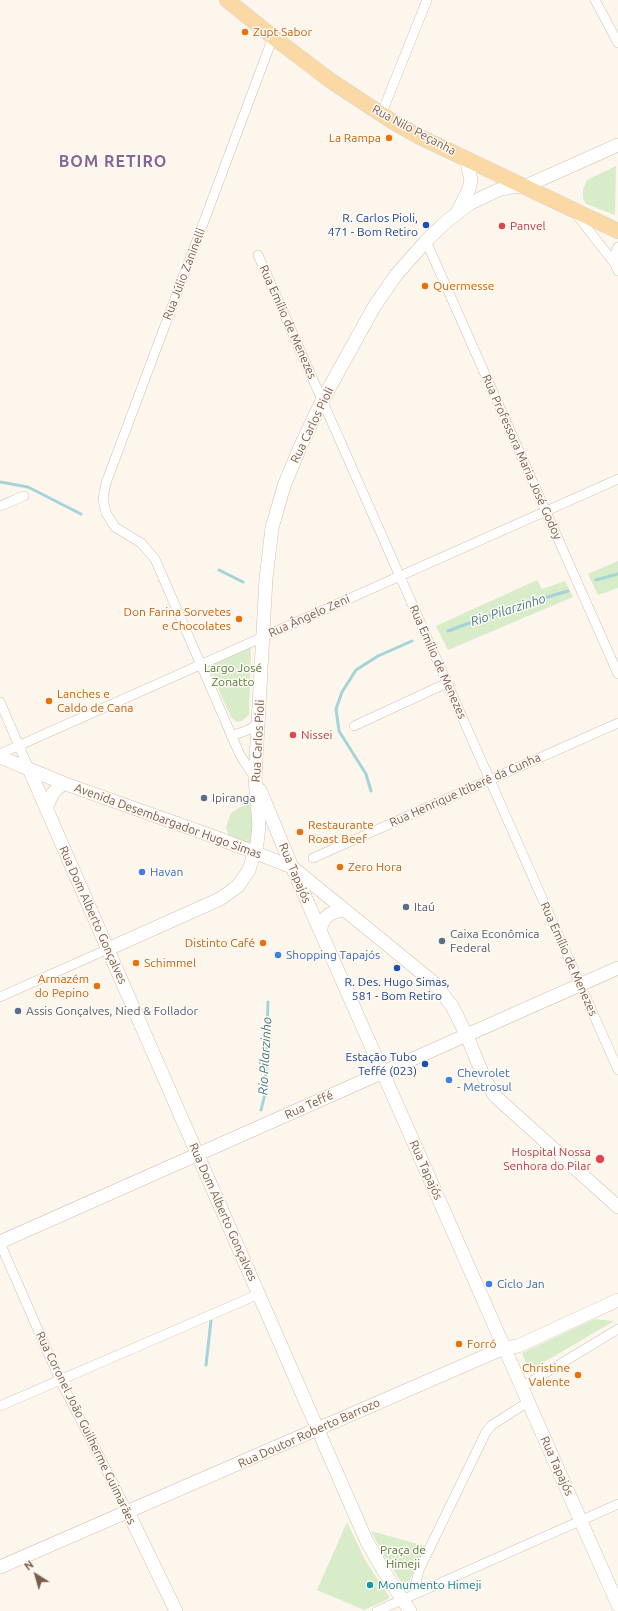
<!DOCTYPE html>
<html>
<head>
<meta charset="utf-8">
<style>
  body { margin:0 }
  #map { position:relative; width:618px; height:1611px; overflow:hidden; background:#fdf6ec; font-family:Ubuntu,sans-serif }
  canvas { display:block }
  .north { position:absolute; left:16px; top:1555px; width:40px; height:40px; -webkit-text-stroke:3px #fffaf3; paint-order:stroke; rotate:323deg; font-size:11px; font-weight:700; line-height:16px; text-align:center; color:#7a5c4d }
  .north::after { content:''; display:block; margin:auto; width:14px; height:18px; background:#7a5c4d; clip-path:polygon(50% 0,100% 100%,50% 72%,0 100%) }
</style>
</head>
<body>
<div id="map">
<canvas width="618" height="1611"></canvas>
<div class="north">N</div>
</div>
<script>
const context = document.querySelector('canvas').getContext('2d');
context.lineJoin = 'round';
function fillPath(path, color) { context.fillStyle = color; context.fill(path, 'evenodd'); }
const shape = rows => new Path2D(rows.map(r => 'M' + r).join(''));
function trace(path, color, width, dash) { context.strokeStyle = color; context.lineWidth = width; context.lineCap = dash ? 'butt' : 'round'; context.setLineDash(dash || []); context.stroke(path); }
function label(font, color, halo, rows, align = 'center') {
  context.font = font + ' Ubuntu,sans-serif'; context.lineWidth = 3; context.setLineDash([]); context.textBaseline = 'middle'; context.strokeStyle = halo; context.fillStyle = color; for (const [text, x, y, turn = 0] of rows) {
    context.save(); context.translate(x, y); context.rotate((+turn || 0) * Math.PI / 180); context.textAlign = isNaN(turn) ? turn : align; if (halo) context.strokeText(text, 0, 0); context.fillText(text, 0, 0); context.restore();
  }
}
fillPath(shape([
  [616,166,615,215,586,204,583,198,583,190,587,180],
  [618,561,618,588,598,595,588,574],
  [537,580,542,589,565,581,573,597,448,650,436,626],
  [251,647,249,715,242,721,237,722,231,717,208,666],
  [250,801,254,813,252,845,229,837,226,827,231,813],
  [595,1319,614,1321,529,1371,522,1353],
  [347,1522,365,1560,390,1598,364,1610,317,1590],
  [371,1531,425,1546,406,1589,384,1556]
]), '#d8ecc9');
trace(shape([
  [0,482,28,487,81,514],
  [219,570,243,582],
  [596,580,618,574],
  [448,631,507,609,568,591],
  [371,791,366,774,339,731,336,709,342,692,356,670,378,656,412,641],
  [261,1110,265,1094,268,1002],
  [206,1365,211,1320]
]), '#a5d3da', 3);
const street = shape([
  [595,0,618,43],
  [381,115,427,0],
  [576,214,615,264,618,271],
  [426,241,618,674],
  [258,255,618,1070],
  [615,264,615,254,618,247],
  [0,506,24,496],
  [0,702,29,769],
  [354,726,447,683],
  [231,736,248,730,259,723],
  [0,754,618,479],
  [255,778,240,755,155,559,141,543,115,527,106,513,103,499,106,483,273,37],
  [313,858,618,723],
  [0,997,108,949],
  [0,1243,60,1380,128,1512],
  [522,1387,618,1329],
  [0,1406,259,1294],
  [416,1594,416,1583,419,1570,486,1432,492,1425,528,1402],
  [377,1611,618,1504]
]);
const secondary = shape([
  [458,211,469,189,471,180,466,158],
  [0,757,63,783,215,837,292,867,433,982,452,1006,467,1036,485,1080,495,1096,618,1207],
  [29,769,367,1542,385,1573,410,1611],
  [260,790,292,867,618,1605],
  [46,808,53,793,63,783],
  [320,929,324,919,330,914,338,911,345,910],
  [108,949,220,899,238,886,249,870,257,844,259,825,255,778,266,578,272,528,284,486,301,445,322,401,374,307,396,275,426,241,447,221,469,204,498,190,512,187,526,186,618,145],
  [0,1242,618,968],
  [128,1512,176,1611],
  [0,1567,504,1348,518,1346,618,1300]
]);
const primary = shape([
  [227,0,273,37,331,81,395,123,420,137,618,231]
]);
trace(street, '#d1beb0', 10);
trace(secondary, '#d6c0b0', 14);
trace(primary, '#dad1cd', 16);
trace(street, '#fff', 9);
trace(secondary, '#fff', 13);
trace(primary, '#fbd9a5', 15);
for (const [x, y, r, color] of [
  [245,32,4,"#e8710a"],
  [389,138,4,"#e8710a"],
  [426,225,4,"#1a4fb4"],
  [502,226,4,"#e0444e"],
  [425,286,4,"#e8710a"],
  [239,619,4,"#e8710a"],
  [49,701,4,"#e8710a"],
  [293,735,4,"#e0444e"],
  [204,798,4,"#5c6f8a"],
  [300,832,4,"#e8710a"],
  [340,867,4,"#e8710a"],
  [142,872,4,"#3f7fe0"],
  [406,907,4,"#5c6f8a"],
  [442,941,4,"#5c6f8a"],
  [263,943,4,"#e8710a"],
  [278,955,4,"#3f7fe0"],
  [136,963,4,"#e8710a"],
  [397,968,4,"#1a4fb4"],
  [97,986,4,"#e8710a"],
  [18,1011,4,"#5c6f8a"],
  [425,1064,4,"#1a4fb4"],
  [449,1080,4,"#3f7fe0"],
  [600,1159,5,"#e0444e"],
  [489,1284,4,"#3f7fe0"],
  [459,1344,4,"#e8710a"],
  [578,1375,4,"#e8710a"],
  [370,1585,4,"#0f9aa8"]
]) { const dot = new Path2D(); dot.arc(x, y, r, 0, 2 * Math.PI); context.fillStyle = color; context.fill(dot); trace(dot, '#fffaf3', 1.5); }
label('12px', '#c56008', '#fffaf3', [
  ["Zupt Sabor",253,32],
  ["La Rampa",381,138,"right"],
  ["Quermesse",433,286],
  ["Don Farina Sorvetes",231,612,"right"],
  ["e Chocolates",231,626,"right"],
  ["Lanches e",57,694],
  ["Caldo de Cana",57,708],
  ["Restaurante",308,825],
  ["Roast Beef",308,839],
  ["Zero Hora",348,867],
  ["Distinto Café",255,943,"right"],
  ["Schimmel",144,963],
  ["Armazém",89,979,"right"],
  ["do Pepino",89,993,"right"],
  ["Forró",467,1344],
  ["Christine",570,1368,"right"],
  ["Valente",570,1382,"right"]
], 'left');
label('12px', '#7a5c4d', '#fffaf3', [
  ["Rua Nilo Peçanha",414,130,28],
  ["Rua Júlio Zaninelli",184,274,-69],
  ["Rua Emílio de Menezes",288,322,66],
  ["Rua Carlos Pioli",312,425,-64],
  ["Rua Professora Maria José Godoy",522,457,66],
  ["Rua Ângelo Zeni",309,616,-24],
  ["Rua Emílio de Menezes",438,662,66],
  ["Rua Carlos Pioli",258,741,-87],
  ["Rua Henrique Itiberê da Cunha",465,790,-24],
  ["Avenida Desembargador Hugo Simas",168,821,20],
  ["Rua Tapajós",295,873,67],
  ["Rua Dom Alberto Gonçalves",93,915,66],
  ["Rua Emílio de Menezes",569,959,66],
  ["Rua Teffé",309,1105,-24],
  ["Rua Tapajós",426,1170,66],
  ["Rua Dom Alberto Gonçalves",223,1212,66],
  ["Rua Coronel João Guilherme Guimarães",86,1428,64],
  ["Rua Doutor Roberto Barrozo",309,1433,-24],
  ["Rua Tapajós",557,1466,66]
]);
label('12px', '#164399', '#fffaf3', [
  ["R. Carlos Pioli,",418,218],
  ["471 - Bom Retiro",418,232],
  ["R. Des. Hugo Simas,",397,982,"center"],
  ["581 - Bom Retiro",397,996,"center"],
  ["Estação Tubo",417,1057],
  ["Teffé (023)",417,1071]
], 'right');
label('12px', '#be3a42', '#fffaf3', [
  ["Panvel",510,226],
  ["Nissei",301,735],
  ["Hospital Nossa",591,1152,"right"],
  ["Senhora do Pilar",591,1166,"right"]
], 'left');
label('12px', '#537a41', '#fffaf3', [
  ["Largo José",233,668],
  ["Zonatto",233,682],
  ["Praça de",403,1550],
  ["Himeji",403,1564]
]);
label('12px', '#4e5e75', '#fffaf3', [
  ["Ipiranga",212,798],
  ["Itaú",414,907],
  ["Caixa Econômica",450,934],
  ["Federal",450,948],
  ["Assis Gonçalves, Nied & Follador",26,1011]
], 'left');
label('12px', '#366cbe', '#fffaf3', [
  ["Havan",150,872],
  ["Shopping Tapajós",286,955],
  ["Chevrolet",457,1073],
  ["- Metrosul",457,1087],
  ["Ciclo Jan",497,1284]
], 'left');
label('12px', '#0d838f', '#fffaf3', [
  ["Monumento Himeji",378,1585]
], 'left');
label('italic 13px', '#437c86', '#fffaf3', [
  ["Rio Pilarzinho",508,610,-18],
  ["Rio Pilarzinho",265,1056,-87]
]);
context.letterSpacing = '1px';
label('bold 16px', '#846695', '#fffaf3', [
  ["BOM RETIRO",113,162]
]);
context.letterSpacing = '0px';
</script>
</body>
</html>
